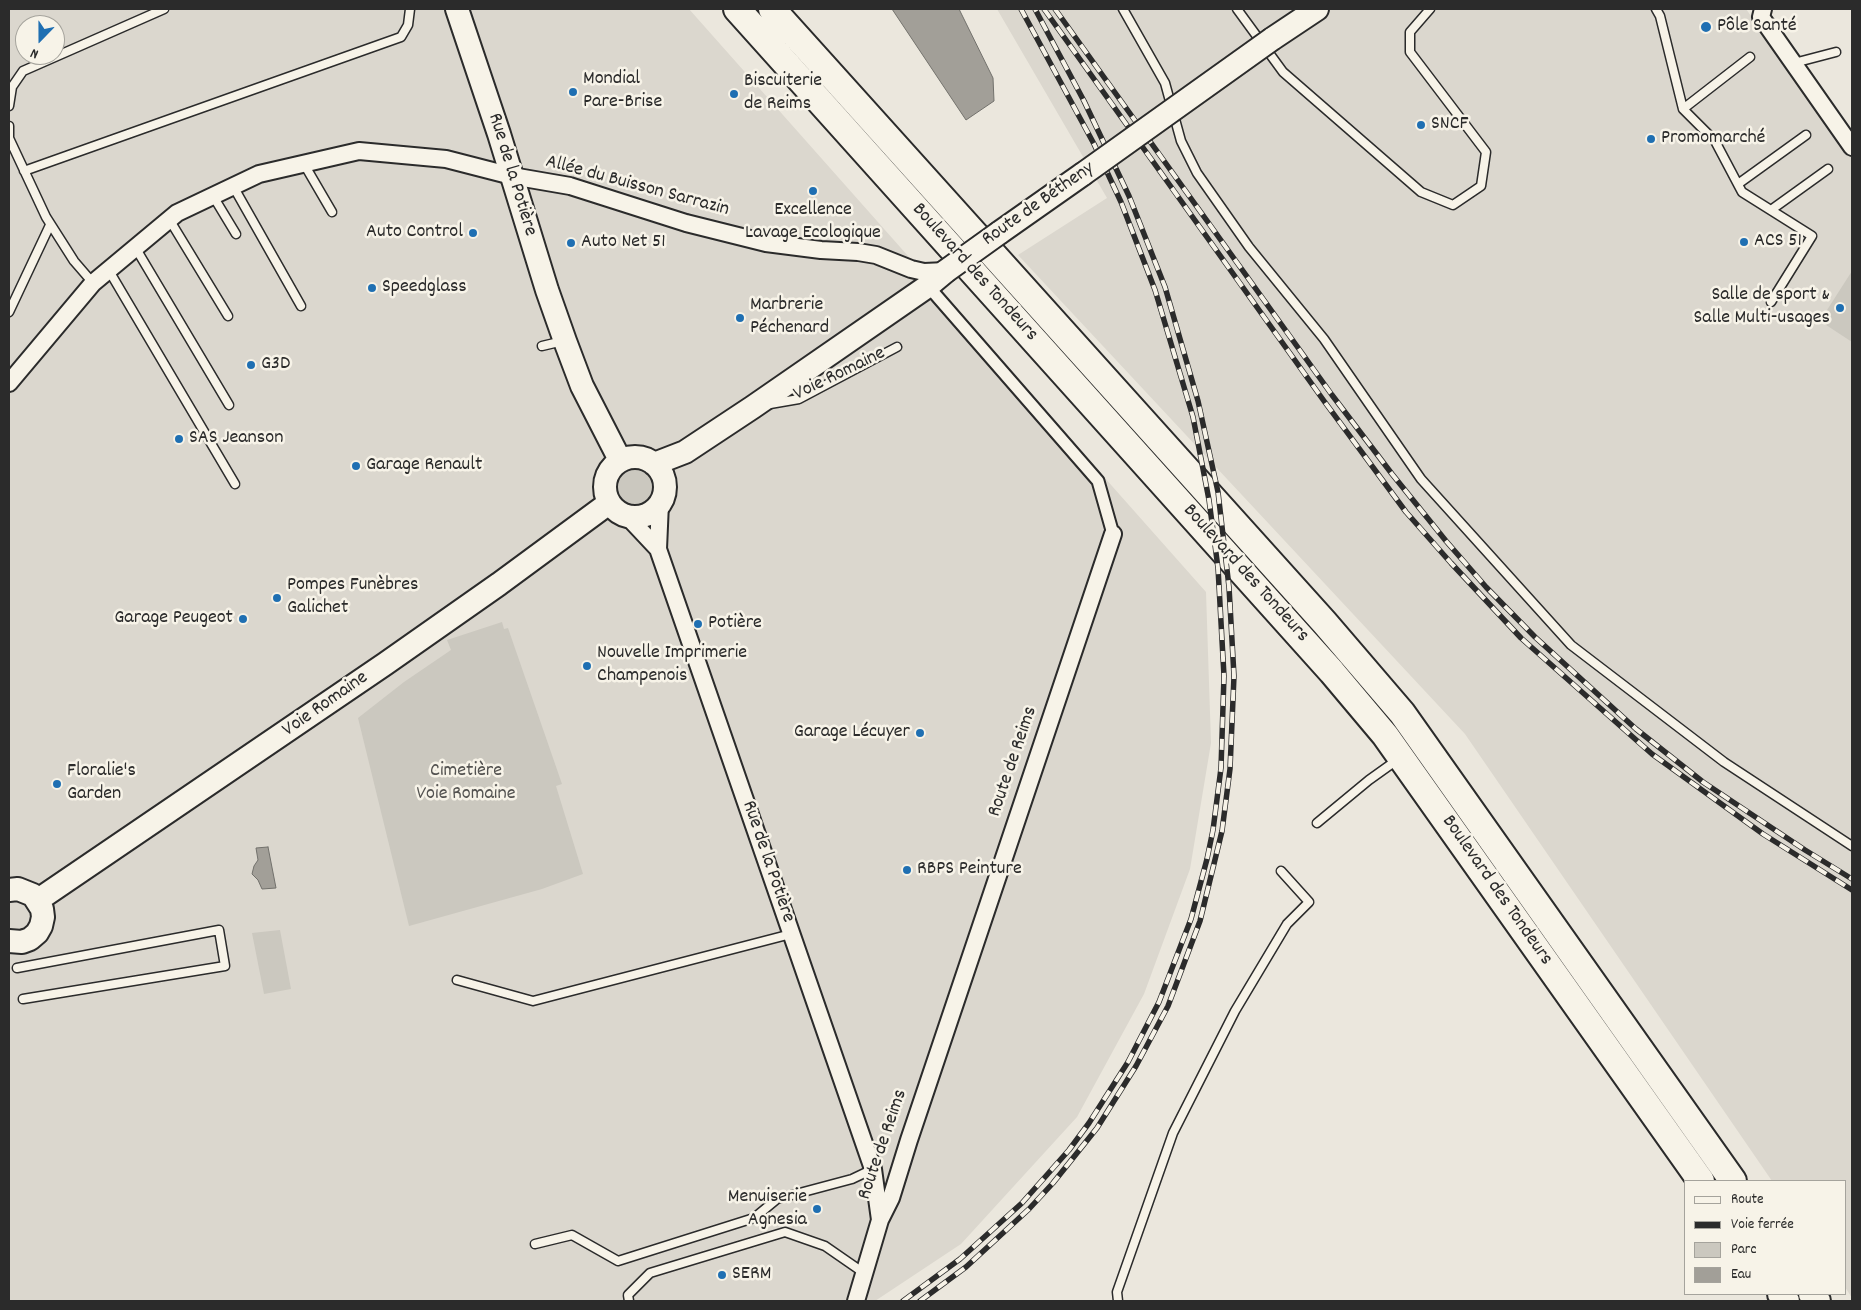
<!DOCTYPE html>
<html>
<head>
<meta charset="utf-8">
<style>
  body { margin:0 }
  #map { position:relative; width:1861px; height:1310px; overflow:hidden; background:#ebe7dd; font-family:Dekko,sans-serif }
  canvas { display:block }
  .frame { position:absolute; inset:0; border:10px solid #2b2b2b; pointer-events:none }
  .legend { position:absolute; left:1684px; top:1180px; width:162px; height:115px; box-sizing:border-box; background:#f7f3e8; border:1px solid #a5a39c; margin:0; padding:6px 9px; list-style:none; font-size:15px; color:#2b2b2b }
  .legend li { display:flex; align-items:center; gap:10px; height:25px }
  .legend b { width:25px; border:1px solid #a5a39c }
  .north { position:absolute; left:15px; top:15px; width:50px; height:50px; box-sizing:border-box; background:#f7f3e8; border:1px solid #a5a39c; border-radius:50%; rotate:202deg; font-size:14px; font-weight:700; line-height:20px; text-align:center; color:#2b2b2b }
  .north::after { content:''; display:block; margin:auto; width:18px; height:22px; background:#1f6fb2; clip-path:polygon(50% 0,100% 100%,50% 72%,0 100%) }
</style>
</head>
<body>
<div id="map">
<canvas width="1861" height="1310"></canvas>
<div class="frame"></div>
<ul class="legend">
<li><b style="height:6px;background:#f7f3e8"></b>Route</li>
<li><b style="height:6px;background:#2b2b2b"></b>Voie ferrée</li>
<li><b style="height:14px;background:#cbc8bf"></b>Parc</li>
<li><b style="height:14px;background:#a29f98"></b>Eau</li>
</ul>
<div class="north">N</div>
</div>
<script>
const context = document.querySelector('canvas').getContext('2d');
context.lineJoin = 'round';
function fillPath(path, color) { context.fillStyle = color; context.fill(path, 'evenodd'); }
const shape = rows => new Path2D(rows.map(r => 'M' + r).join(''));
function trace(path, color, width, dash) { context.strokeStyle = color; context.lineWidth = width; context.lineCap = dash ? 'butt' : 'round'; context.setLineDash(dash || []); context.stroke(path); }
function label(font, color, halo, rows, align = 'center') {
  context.font = font + ' Dekko,sans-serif'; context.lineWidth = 5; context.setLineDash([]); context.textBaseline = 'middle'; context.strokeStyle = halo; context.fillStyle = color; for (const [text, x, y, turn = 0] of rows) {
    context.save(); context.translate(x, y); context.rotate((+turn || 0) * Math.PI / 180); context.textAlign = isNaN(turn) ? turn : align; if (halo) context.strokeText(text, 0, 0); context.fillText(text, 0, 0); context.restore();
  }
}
fillPath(shape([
  [9,9,689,9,1206,592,1211,743,1190,869,1144,994,1077,1117,961,1244,875,1301,9,1301],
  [25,25,55,25,55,55,25,55],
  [997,9,1746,9,1852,157,1852,1298,1845,1287,1845,1181,1772,1181,1465,734,1018,255,1107,198]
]), '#dbd7ce');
fillPath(shape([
  [1852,271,1852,342,1820,321],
  '612 487a21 21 0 1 1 42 0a21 21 0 1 1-42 0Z',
  [502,622,504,629,508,628,562,784,556,786,583,874,542,889,409,926,358,718,404,682,451,650,447,640],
  [280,930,291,989,264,994,252,933]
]), '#cbc8bf');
const water = shape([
  [892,9,959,9,993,78,994,101,966,120,892,9],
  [268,847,276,888,262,889,258,880,252,874,254,866,258,860,256,848,268,847]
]);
fillPath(water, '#a29f98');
trace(water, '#72716c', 1);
const service = shape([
  [1123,9,1165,83,1181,141,1197,173,1249,247,1324,339,1421,479,1571,645,1724,762,1852,846],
  [1237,9,1283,72,1421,192,1453,205,1481,186,1486,152,1410,52,1410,32,1430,9],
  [1656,9,1660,16,1683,109,1715,141,1742,192,1812,236,1771,302],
  [1794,63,1836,52],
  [9,106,12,87,23,71,164,9],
  [1683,109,1750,57],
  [9,126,9,138,46,217,74,261,93,283],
  [304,164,332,212],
  [24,171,401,37,408,25,410,9],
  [1738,184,1806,135],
  [233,186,301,306],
  [213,196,236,234],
  [1771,210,1828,169],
  [169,219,228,316],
  [135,247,229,405],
  [108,269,235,484],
  [9,312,50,225],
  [542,346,563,341],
  [770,404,799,399,897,347],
  [1317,823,1369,780,1397,760],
  [17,968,219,930,225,966,23,999],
  [457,980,533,1001,791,934],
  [535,1244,572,1235,618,1261,754,1218,777,1199,852,1179,873,1169],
  [629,1301,628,1295,650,1273,785,1232,825,1246,864,1273],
  [1118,1301,1117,1292,1173,1133,1235,1011,1287,924,1309,902,1281,871]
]);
const pedestrian = shape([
  [928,286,1098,481,1113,534]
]);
const minor = shape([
  [1763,9,1761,17,1852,147],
  [9,383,93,283,177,213,259,174,359,151,446,159,512,176,570,186,686,223,766,243,821,250,858,252,876,255,911,269,924,272,946,271],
  [627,516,658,549,873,1169,880,1220],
  [658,549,660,503],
  [856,1301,880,1220,891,1198,909,1140,1113,534]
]);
const secondary = shape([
  [457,9,499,134,547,290,565,341,582,386,620,460],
  [1272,39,1317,9],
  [999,233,1083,174],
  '605 487a30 30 0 1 1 60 0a30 30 0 1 1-60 0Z',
  [654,464,685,452,753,407,928,286,946,271],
  [9,890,18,889,33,895,42,909,43,917,41,926,37,933,30,939,22,942,9,941],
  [38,900,385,664,499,584,609,503]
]);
const trunk = shape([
  [737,9,1332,672,1385,735,1701,1181],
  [772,9,1324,622,1402,713,1733,1181],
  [1781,1294,1786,1301],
  [1812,1294,1817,1301]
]);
trace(service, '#2b2b2b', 11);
trace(pedestrian, '#2b2b2b', 15);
trace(minor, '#2b2b2b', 20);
trace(secondary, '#2b2b2b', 26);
trace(trunk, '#2b2b2b', 30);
trace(service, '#f7f3e8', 8);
trace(pedestrian, '#f7f3e8', 11);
trace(minor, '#f7f3e8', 16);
trace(secondary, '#f7f3e8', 22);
trace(trunk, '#f7f3e8', 26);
const rail = shape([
  [1044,9,1324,401,1406,512,1451,563,1521,638,1652,754,1763,834,1852,890],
  [1055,9,1332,395,1392,474,1446,541,1486,587,1535,637,1636,729,1703,782,1805,850,1852,879],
  [903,1301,960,1259,1022,1203,1069,1150,1089,1123,1128,1062,1159,1002,1191,919,1207,859,1213,830,1221,768,1224,676,1218,568,1209,500,1193,417,1155,290,1121,202,1094,144,1021,9],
  [920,1301,966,1267,1029,1209,1053,1183,1097,1128,1136,1066,1168,1006,1200,921,1222,831,1230,769,1234,676,1229,587,1218,492,1198,401,1165,287,1129,196,1084,101,1035,9]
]);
trace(rail, '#2b2b2b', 5.5);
trace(rail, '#f7f3e8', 4, [11]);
const secondaryBridge = shape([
  [1083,174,1272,39],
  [946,271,999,233]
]);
trace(secondaryBridge, '#2b2b2b', 26, []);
trace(secondaryBridge, '#f7f3e8', 22);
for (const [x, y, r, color] of [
  [1706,27,6,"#1f6fb2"],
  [573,92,5,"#1f6fb2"],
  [734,94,5,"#1f6fb2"],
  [1421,125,5,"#1f6fb2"],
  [1651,139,5,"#1f6fb2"],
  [813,191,5,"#1f6fb2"],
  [473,233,5,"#1f6fb2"],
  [1744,242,5,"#1f6fb2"],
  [571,243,5,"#1f6fb2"],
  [372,288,5,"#1f6fb2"],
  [1840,308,5,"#1f6fb2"],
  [740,318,5,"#1f6fb2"],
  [251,365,5,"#1f6fb2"],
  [179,439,5,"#1f6fb2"],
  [356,466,5,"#1f6fb2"],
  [277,598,5,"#1f6fb2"],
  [243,619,5,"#1f6fb2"],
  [698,624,5,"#1f6fb2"],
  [587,666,5,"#1f6fb2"],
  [920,733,5,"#1f6fb2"],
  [57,784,5,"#1f6fb2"],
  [907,870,5,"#1f6fb2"],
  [817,1209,5,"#1f6fb2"],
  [722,1275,5,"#1f6fb2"]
]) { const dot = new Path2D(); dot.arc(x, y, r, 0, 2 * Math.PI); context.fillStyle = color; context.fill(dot); trace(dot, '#f7f3e8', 2); }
label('20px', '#2b2b2b', '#f7f3e8', [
  ["Pôle Santé",1717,27],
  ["Mondial",583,80],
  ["Pare-Brise",583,103],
  ["Biscuiterie",744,82],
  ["de Reims",744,105],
  ["SNCF",1431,125],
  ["Promomarché",1661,139],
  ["Excellence",813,211,"center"],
  ["Lavage Ecologique",813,234,"center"],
  ["Auto Control",463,233,"right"],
  ["ACS 51",1754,242],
  ["Auto Net 51",581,243],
  ["Speedglass",382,288],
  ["Salle de sport &",1830,296,"right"],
  ["Salle Multi-usages",1830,319,"right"],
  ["Marbrerie",750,306],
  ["Péchenard",750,329],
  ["G3D",261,365],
  ["SAS Jeanson",189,439],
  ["Garage Renault",366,466],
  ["Pompes Funèbres",287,586],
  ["Galichet",287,609],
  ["Garage Peugeot",233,619,"right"],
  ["Potière",708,624],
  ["Nouvelle Imprimerie",597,654],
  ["Champenois",597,677],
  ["Garage Lécuyer",910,733,"right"],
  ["Floralie's",67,772],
  ["Garden",67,795],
  ["RBPS Peinture",917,870],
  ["Menuiserie",807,1198,"right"],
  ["Agnesia",807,1221,"right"],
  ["SERM",732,1275]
], 'left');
label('20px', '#2b2b2b', '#f7f3e8', [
  ["Rue de la Potière",511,175,73],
  ["Allée du Buisson Sarrazin",637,187,15],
  ["Route de Bétheny",1039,205,-35],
  ["Boulevard des Tondeurs",974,273,48],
  ["Voie Romaine",840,375,-26],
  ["Boulevard des Tondeurs",1245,574,48],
  ["Voie Romaine",326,705,-35],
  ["Route de Reims",1014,762,-71],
  ["Rue de la Potière",767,862,71],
  ["Boulevard des Tondeurs",1496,891,55],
  ["Route de Reims",884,1145,-71]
]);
label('20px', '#535250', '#f7f3e8', [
  ["Cimetière",466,772],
  ["Voie Romaine",466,795]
]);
</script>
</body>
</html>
